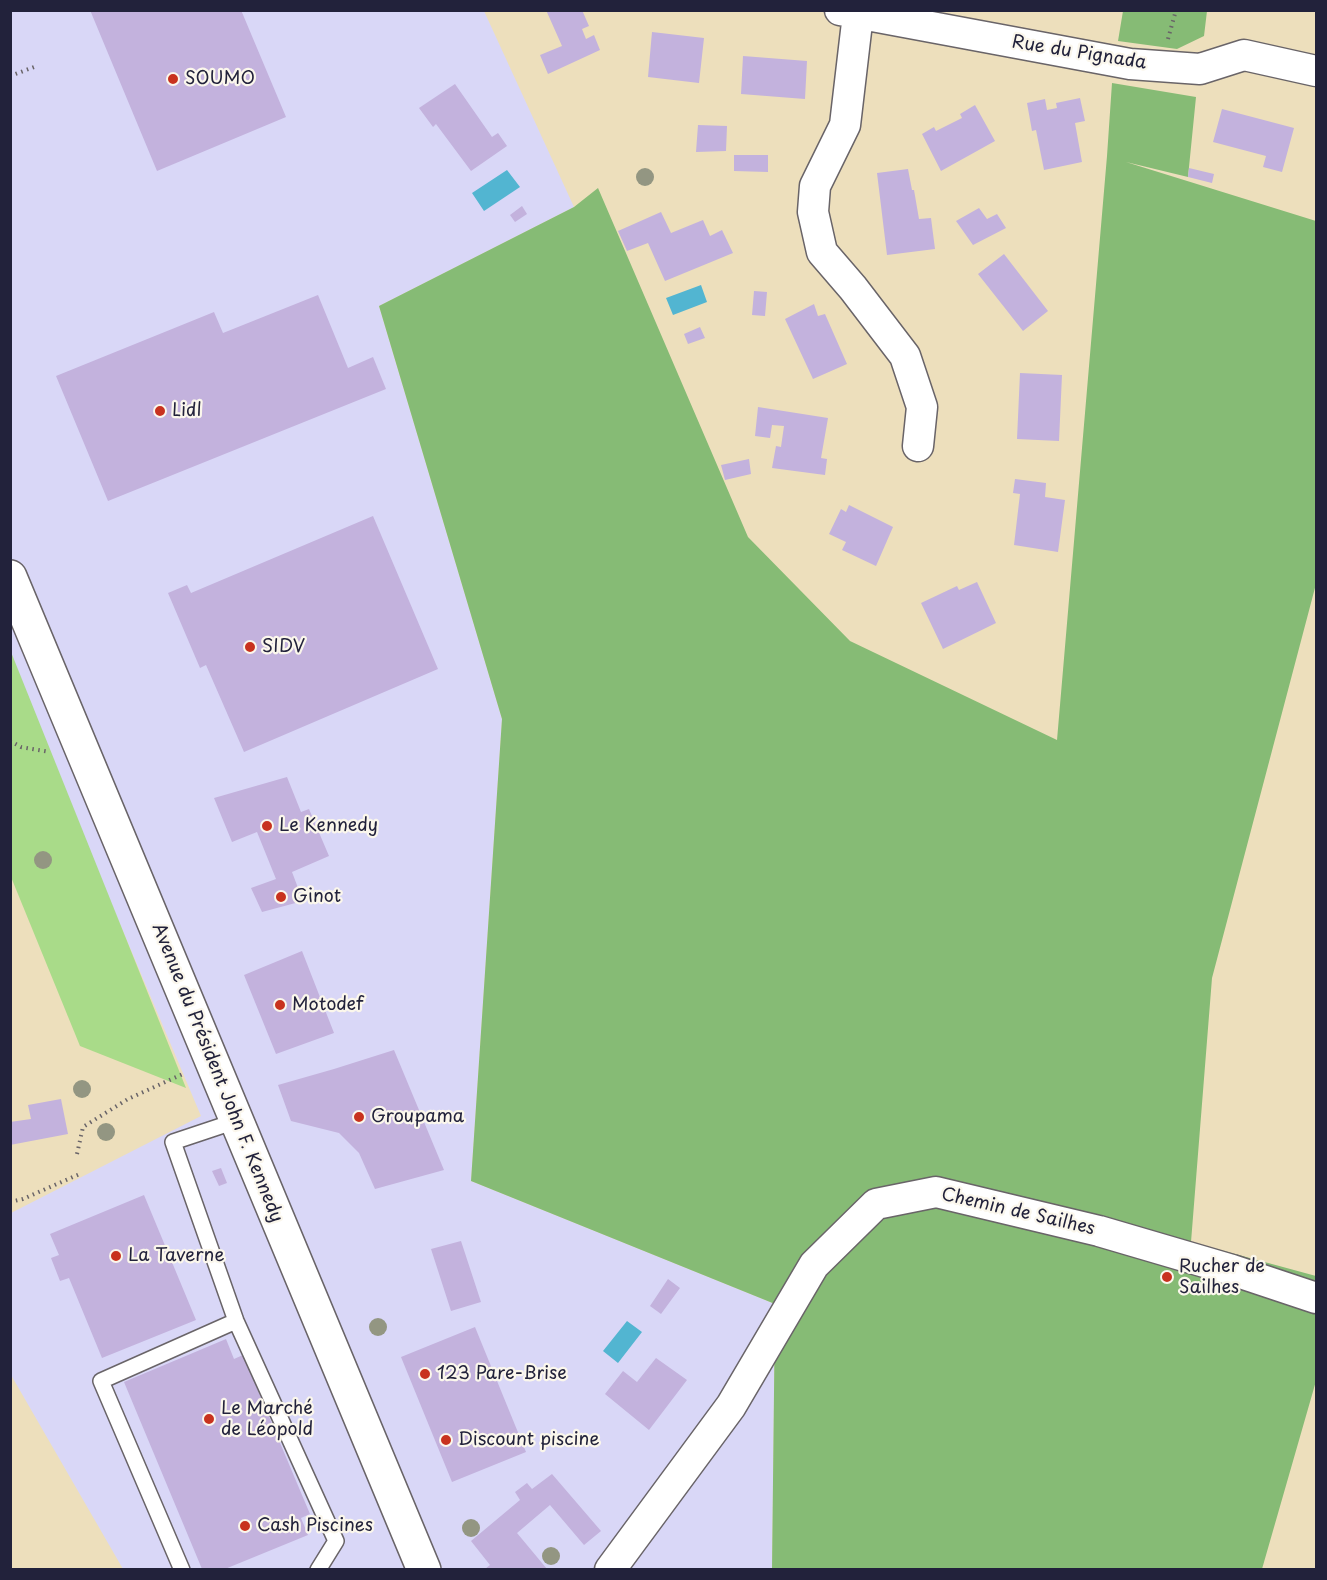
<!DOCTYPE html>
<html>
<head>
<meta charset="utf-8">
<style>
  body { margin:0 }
  #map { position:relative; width:1327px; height:1580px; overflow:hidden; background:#eddfbc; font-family:"Playpen Sans",sans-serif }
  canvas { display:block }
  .frame { position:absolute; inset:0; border:12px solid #22223b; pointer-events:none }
</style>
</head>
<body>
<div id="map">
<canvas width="1327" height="1580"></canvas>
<div class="frame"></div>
</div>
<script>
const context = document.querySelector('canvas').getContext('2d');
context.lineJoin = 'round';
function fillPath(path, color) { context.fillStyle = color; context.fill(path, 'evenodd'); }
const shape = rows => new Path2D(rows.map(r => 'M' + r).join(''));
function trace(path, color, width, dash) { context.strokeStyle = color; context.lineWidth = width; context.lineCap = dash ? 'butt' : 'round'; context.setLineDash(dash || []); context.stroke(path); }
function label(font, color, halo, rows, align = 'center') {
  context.font = font + ' "Playpen Sans",sans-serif'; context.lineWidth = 4.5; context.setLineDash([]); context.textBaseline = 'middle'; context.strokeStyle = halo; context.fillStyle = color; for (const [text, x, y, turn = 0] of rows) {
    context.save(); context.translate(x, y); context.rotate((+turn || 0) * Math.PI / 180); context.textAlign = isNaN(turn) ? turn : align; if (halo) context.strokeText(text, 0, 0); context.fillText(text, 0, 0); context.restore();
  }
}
fillPath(shape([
  [10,11,484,11,574,207,379,306,502,719,471,1181,775,1304,772,1569,123,1569,11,1375,11,1213,201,1116,11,666]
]), '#d9d7f7');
fillPath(shape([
  [10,652,11,652,186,1088,80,1046,11,877]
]), '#a9db89');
fillPath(shape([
  [1123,11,1207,11,1204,36,1177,49,1118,41],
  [1112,83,1196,97,1188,177,1126,162,1316,221,1316,584,1212,978,1191,1242,1316,1276,1316,1381,1262,1569,772,1569,775,1304,471,1181,502,719,379,306,574,207,598,188,748,537,850,641,1057,740,1107,156]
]), '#86bb75');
fillPath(shape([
  [507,170,520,187,484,211,472,193],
  [701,285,707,302,673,315,666,298],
  [627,1321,642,1332,618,1363,603,1351]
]), '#52b5d1');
fillPath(shape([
  [90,10,241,10,286,117,157,171],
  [546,10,582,10,589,26,582,29,586,39,594,35,600,50,548,74,540,55,562,46],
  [652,32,704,38,699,83,648,77],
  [743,56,807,61,805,99,741,94],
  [455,84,492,137,498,133,507,146,471,171,436,124,433,127,419,108],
  [1080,98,1085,121,1075,123,1082,162,1044,170,1036,130,1032,131,1027,103,1045,99,1047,110,1057,108,1056,103],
  [975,105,995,141,941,171,922,134,934,127,936,131,962,118,960,114],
  [1222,109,1294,128,1282,172,1263,167,1266,156,1213,142],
  [698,125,727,126,726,151,696,152],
  [734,155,768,155,768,172,734,171],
  [1189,168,1214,174,1212,183,1188,177],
  [908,169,912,190,914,190,919,219,931,218,935,249,887,255,877,173],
  [522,206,527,214,515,222,510,215],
  [979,208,987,219,997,214,1006,228,973,245,956,221],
  [661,212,671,233,703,220,710,236,722,230,733,253,665,281,648,243,627,251,618,231],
  [1004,254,1048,311,1023,331,978,274],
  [754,291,767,292,765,316,752,315],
  [318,295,348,368,373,357,386,389,108,501,56,376,214,312,223,333],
  [814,304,818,316,825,314,847,364,813,379,785,319],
  [700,327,705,338,688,344,684,334],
  [1020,373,1062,375,1059,441,1017,439],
  [758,407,828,418,821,458,827,459,825,475,772,468,776,446,781,447,784,426,772,425,770,438,755,436],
  [749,459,751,474,725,480,721,465],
  [1015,479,1046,483,1045,497,1065,500,1058,552,1014,545,1020,494,1013,493],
  [849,505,893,527,876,566,842,550,846,542,829,534,841,509,846,512],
  [373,516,438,669,244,752,206,665,200,668,168,593,187,585,191,593],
  [977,582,996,623,943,649,921,603,957,586,959,590],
  [287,777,301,812,309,809,329,856,292,872,303,901,262,912,251,888,276,879,257,832,232,842,214,798],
  [302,951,334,1033,276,1054,244,975],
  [394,1050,444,1170,375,1189,359,1153,339,1133,291,1121,278,1085,334,1069],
  [61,1099,68,1134,10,1145,10,1122,31,1119,28,1105],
  [221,1168,227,1183,219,1186,212,1171],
  [144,1195,196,1320,102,1358,69,1278,60,1281,51,1258,59,1255,50,1234],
  [461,1241,481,1302,451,1311,431,1249],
  [668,1279,680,1288,661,1314,650,1306],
  [475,1327,526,1452,452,1482,401,1357],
  [226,1339,234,1359,243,1355,310,1514,301,1518,308,1535,225,1569,202,1569,124,1382],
  [656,1358,687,1380,649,1430,605,1394,623,1371,637,1382],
  [552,1474,601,1531,584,1545,550,1505,517,1533,547,1569,485,1569,490,1565,471,1541,520,1500,515,1492,527,1483,532,1489]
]), '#c3b2dd');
const lane = shape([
  [236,1121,173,1142,236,1321,336,1541,318,1570],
  [182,1570,101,1381,236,1321]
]);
const street = shape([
  [840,10,1130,64,1200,69,1244,55,1316,71],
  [858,14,845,125,815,186,813,212,822,252,853,288,905,356,922,407,918,446],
  [610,1570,731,1406,814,1265,876,1204,936,1192,1099,1231,1232,1270,1316,1298]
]);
const secondary = shape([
  [10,577,424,1570]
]);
trace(lane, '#696468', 18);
trace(street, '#696468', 33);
trace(secondary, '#696468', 36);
trace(shape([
  [1168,39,1176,10],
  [10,76,34,67],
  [10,741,21,747,50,752],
  [77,1154,83,1127,128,1099,185,1073],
  [10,1202,23,1199,82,1173]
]), '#696468', 4, [1.5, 4.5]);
trace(lane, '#fff', 15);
trace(street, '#fff', 30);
trace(secondary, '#fff', 33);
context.fillStyle = '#939682';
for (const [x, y] of [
  [645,177],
  [43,860],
  [82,1089],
  [106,1132],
  [378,1327],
  [471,1528],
  [551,1556]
]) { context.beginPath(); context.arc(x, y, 9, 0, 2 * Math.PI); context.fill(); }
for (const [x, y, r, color] of [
  [173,79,6,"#c8321e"],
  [160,411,6,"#c8321e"],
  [250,647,6,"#c8321e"],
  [267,826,6,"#c8321e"],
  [281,897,6,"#c8321e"],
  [280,1005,6,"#c8321e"],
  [359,1117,6,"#c8321e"],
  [116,1256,6,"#c8321e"],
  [1167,1277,6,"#c8321e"],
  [425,1374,6,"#c8321e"],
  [209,1419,6,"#c8321e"],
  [446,1440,6,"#c8321e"],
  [245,1526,6,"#c8321e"]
]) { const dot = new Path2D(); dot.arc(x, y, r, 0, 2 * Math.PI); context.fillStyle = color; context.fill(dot); trace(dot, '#fbf7ec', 2); }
label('18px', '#22223b', '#fbf7ec', [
  ["Rue du Pignada",1079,53,9],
  ["Avenue du Président John F. Kennedy",217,1073,68],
  ["Chemin de Sailhes",1018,1212,13]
]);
label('18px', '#22223b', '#fbf7ec', [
  ["SOUMO",185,79],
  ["Lidl",172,411],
  ["SIDV",262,647],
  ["Le Kennedy",279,826],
  ["Ginot",293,897],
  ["Motodef",292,1005],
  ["Groupama",371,1117],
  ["La Taverne",128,1256],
  ["Rucher de",1179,1267],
  ["Sailhes",1179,1288],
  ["123 Pare-Brise",437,1374],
  ["Le Marché",221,1409],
  ["de Léopold",221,1430],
  ["Discount piscine",458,1440],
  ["Cash Piscines",257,1526]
], 'left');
</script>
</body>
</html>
